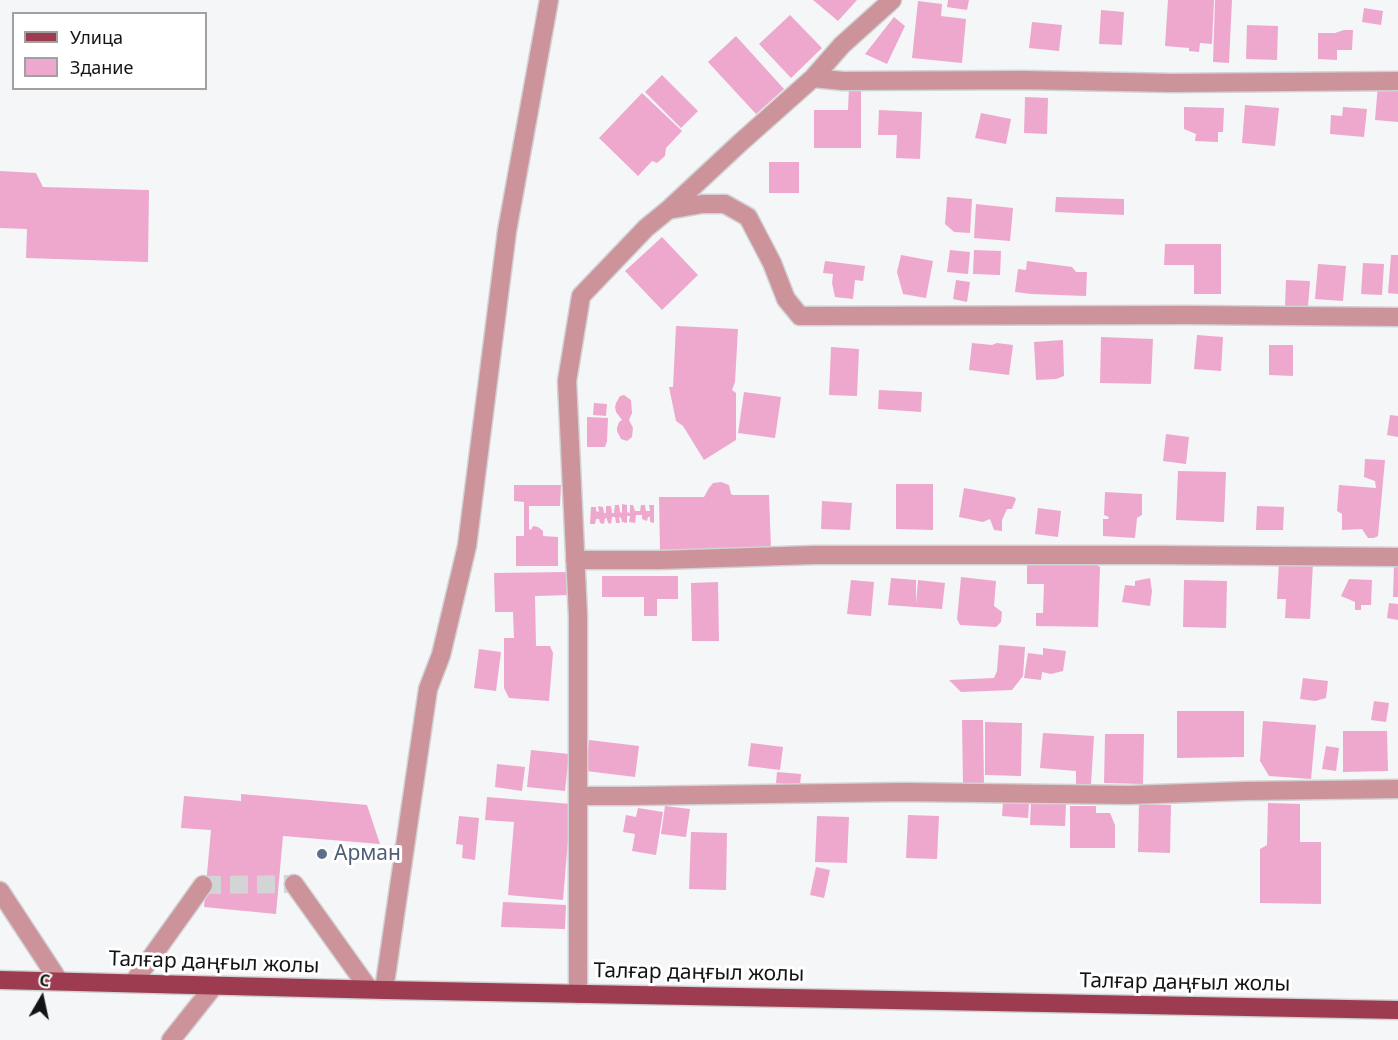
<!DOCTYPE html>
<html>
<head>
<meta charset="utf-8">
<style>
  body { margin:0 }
  #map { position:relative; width:1398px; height:1040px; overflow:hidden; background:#f5f6f7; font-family:"Noto Sans",sans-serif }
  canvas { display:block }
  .legend { position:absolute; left:12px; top:12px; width:195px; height:78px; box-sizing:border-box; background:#fff; border:2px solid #a1a1a1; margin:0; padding:8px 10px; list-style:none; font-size:18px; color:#141415 }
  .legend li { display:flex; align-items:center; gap:12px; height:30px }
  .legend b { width:30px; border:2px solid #a1a1a1 }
  .north { position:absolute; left:12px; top:968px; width:60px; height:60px; -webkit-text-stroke:4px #fff; paint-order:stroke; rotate:9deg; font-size:16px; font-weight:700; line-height:24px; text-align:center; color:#141415 }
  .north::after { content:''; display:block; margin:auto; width:21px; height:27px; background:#141415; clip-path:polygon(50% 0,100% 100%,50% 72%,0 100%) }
</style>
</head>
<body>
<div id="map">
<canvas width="1398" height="1040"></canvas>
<ul class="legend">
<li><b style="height:8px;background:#9d3b51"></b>Улица</li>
<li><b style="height:16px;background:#eea8ce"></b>Здание</li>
</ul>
<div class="north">С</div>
</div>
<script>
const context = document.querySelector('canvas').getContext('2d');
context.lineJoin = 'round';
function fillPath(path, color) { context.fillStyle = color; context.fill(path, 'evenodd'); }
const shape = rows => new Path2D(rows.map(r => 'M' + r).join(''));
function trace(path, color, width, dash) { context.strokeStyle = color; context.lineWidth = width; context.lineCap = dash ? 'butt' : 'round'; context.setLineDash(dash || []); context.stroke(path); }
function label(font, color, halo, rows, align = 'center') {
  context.font = font + ' "Noto Sans",sans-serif'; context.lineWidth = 6; context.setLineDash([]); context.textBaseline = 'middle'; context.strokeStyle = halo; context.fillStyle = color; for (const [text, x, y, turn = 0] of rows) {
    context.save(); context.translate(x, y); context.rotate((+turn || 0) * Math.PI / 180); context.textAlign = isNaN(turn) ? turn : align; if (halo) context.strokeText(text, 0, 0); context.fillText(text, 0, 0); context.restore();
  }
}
fillPath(shape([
  [813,0,857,0,838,21],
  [948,0,969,0,967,10,947,7],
  [1168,0,1214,0,1212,44,1200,43,1199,52,1189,51,1189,48,1165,46],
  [1215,0,1232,0,1229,63,1213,62],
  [918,1,942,4,941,16,966,19,962,63,912,58],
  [1364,8,1383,11,1381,25,1362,22],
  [1101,10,1124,12,1122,45,1099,44],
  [790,15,822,48,791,78,759,44],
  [894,17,905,26,887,64,865,54],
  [1032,22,1062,25,1059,51,1029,48],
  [1247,25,1278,26,1277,60,1246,59],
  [1344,30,1353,30,1352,50,1337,50,1337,60,1318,59,1318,33,1335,33],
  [736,36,784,89,756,114,708,62],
  [662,75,698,111,681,128,645,92],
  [1378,84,1398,86,1398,122,1375,120],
  [849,86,861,86,861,148,814,148,814,110,848,110],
  [642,93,682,131,666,148,665,156,657,163,652,161,638,176,599,138],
  [1025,97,1048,98,1047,134,1024,133],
  [1245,105,1279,108,1275,146,1242,143],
  [1184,107,1224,108,1223,132,1218,132,1218,142,1195,141,1196,134,1184,129],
  [1343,107,1367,109,1364,137,1330,134,1331,115,1342,116],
  [879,110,922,112,920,159,896,158,897,135,878,135],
  [981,113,1011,119,1006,144,975,138],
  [769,162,799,162,799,193,769,193],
  [0,171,36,173,43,187,149,190,148,262,26,258,27,229,0,228],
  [947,197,972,199,970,233,954,232,945,224],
  [1056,197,1124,199,1124,215,1055,212],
  [976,204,1013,208,1010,241,974,238],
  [662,237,698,275,662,310,625,271],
  [1165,244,1221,244,1221,294,1194,294,1194,265,1164,265],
  [950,250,970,252,968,274,947,272],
  [974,250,1001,251,1000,275,973,274],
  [901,255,933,261,926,298,903,294,897,272],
  [1391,255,1398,255,1398,294,1388,293],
  [825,261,865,266,863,281,855,280,853,299,835,297,832,283,833,274,823,273],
  [1027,261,1072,267,1076,272,1087,272,1086,296,1031,294,1015,292,1018,269,1026,270],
  [1363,263,1384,264,1382,295,1361,294],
  [1318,264,1346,266,1343,301,1315,299],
  [956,280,970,282,967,302,953,299],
  [1286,280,1310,281,1308,307,1285,307],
  [676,326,738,329,735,382,732,390,736,393,736,440,704,460,683,426,676,421,669,387,673,387],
  [1197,335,1223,337,1221,371,1194,369],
  [1101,337,1153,339,1151,384,1100,383],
  [1063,340,1064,376,1056,379,1036,380,1034,342],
  [972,343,992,345,997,343,1013,345,1009,375,969,370],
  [1269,345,1293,345,1293,376,1269,375],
  [831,347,859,349,857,396,829,395],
  [879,390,922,392,921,412,878,409],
  [744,392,781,397,775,438,738,433],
  [624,395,631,400,632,413,629,420,633,428,632,437,627,441,621,439,617,431,617,428,619,422,622,420,616,412,615,407,616,403,620,396],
  [594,403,607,404,606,416,593,415],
  [1390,415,1398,416,1398,437,1387,435],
  [587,417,608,418,607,441,605,447,587,447],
  [1166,434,1189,437,1186,464,1163,461],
  [1365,459,1385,460,1378,536,1374,538,1368,538,1362,529,1342,530,1342,514,1337,511,1339,485,1376,488,1375,481,1364,477],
  [1178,471,1226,472,1224,522,1176,520],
  [721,482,729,485,731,494,733,495,769,495,771,548,660,550,659,497,704,497,709,488,713,483],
  [896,484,933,484,933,530,896,529],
  [514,485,561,485,560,506,529,506,529,529,531,530,533,526,538,527,543,531,543,536,558,537,558,566,516,566,516,536,524,536,524,502,514,501],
  [964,488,1014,497,1016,499,1012,509,1007,509,1002,520,1002,531,994,530,990,519,983,522,959,517],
  [1105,492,1142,494,1142,515,1137,518,1135,538,1103,536,1103,519,1108,519,1109,517,1104,515],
  [822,501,852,503,850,530,821,529],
  [622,504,627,505,627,512,630,513,630,505,633,505,635,511,640,511,641,505,645,505,646,511,650,511,649,505,654,505,654,523,650,522,650,517,648,517,647,521,642,519,642,515,636,515,635,523,629,522,630,516,627,516,627,523,622,522,621,518,619,517,620,523,616,523,615,517,612,517,611,524,608,523,607,519,605,518,604,524,600,523,599,519,596,519,595,524,590,524,591,507,596,507,596,511,599,512,598,506,603,507,604,513,606,513,606,506,611,506,612,513,614,513,615,505,619,505,620,512,622,513],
  [1257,506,1284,507,1283,530,1256,530],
  [1038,508,1061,511,1058,537,1035,534],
  [1027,560,1092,562,1100,567,1098,627,1036,626,1036,613,1043,613,1044,584,1027,584],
  [1279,561,1313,563,1310,619,1285,618,1286,599,1277,599],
  [1394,565,1398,566,1398,597,1393,597],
  [569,572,570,595,535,596,536,646,550,646,553,653,549,701,509,698,504,688,504,638,514,638,513,612,495,612,494,573],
  [602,576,678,576,678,599,657,599,657,616,644,616,644,597,602,597],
  [961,577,996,581,994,606,1002,612,1001,622,996,627,960,625,957,619],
  [891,578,916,580,916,604,918,580,945,583,942,609,888,605],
  [1150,578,1152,591,1150,606,1122,602,1125,585,1135,586,1135,581],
  [1349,579,1372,580,1371,605,1361,605,1361,610,1355,610,1355,602,1341,596],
  [851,580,874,582,871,616,847,614],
  [1184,580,1227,581,1226,628,1183,627],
  [718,582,719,641,692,641,691,583],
  [1389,603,1398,604,1398,620,1387,618],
  [999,645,1025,647,1023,676,1012,690,961,692,949,680,994,678,997,671],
  [1043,648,1066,651,1063,671,1051,674,1042,672,1041,680,1024,678,1028,653,1043,655],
  [479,649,501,652,496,691,474,688],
  [1303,678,1328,681,1326,698,1315,701,1300,699],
  [1374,701,1389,703,1386,722,1371,720],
  [1177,711,1244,711,1244,757,1177,758],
  [962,720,983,720,984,785,963,785],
  [1263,721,1316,725,1311,779,1269,776,1260,761],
  [985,722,1022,723,1021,776,985,775],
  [1343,731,1387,731,1388,771,1343,772],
  [1043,733,1094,736,1091,784,1076,784,1076,771,1040,768],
  [1105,734,1144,734,1143,784,1104,783],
  [589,740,639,746,635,777,586,771],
  [751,743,783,747,780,770,748,766],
  [1326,746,1339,748,1336,771,1322,769],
  [531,750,569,754,565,791,527,787],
  [497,764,525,767,522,791,495,787],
  [777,772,801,774,800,786,776,783],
  [241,794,367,805,380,844,283,836,276,914,204,907,211,830,181,828,184,796,241,801],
  [487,797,571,804,563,900,508,895,514,822,485,820],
  [1003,802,1029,803,1028,818,1002,816],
  [1031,802,1066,804,1065,826,1030,825],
  [1268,803,1300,804,1300,842,1321,842,1321,904,1260,903,1260,849,1267,845],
  [1139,804,1171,805,1170,853,1138,852],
  [665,806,690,809,686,837,661,834],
  [1070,806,1096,806,1096,813,1110,813,1115,825,1115,848,1070,848],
  [638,808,663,812,656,855,632,851,635,834,623,832,626,815,636,817],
  [908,815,939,816,937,859,906,858],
  [459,816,479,818,475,860,462,858,463,845,456,844],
  [817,816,849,817,847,863,815,862],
  [691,832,727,833,726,890,689,889],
  [816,867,830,870,824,898,810,895],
  [503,902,566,905,565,929,501,927]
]), '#eea8ce');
trace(shape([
  [203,885,294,884]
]), '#d3d4d5', 18, [18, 9]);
const minor = shape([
  [813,78,843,81,1023,80,1172,83,1398,81],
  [668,210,702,204,725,204,748,217,772,263,786,299,800,316,1189,315,1398,317],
  [575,560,659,560,814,555,1157,555,1398,557],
  [578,796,630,796,904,792,1129,795,1245,791,1398,789],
  [294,884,369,989],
  [0,891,59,981],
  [133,983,203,885],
  [384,990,428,689,441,655,467,546,507,231,549,0],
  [578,994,578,616,567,381,581,296,646,228,668,210,741,142,813,78,842,45,892,0],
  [171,1040,214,986]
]);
const major = shape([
  [0,980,384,990,1398,1010]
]);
trace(minor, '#d1d2d3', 21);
trace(major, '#d1d2d3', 21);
trace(minor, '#cc939b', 18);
trace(major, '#9d3b51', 18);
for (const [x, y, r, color] of [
  [322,854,6,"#5c6f8a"]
]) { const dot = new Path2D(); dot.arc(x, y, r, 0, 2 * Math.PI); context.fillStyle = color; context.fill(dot); trace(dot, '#fff', 2); }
label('21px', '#4e5e75', '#fff', [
  ["Арман",334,854]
], 'left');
label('21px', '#141415', '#fff', [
  ["Талғар даңғыл жолы",214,963,2],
  ["Талғар даңғыл жолы",699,973,1],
  ["Талғар даңғыл жолы",1185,983,1]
]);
</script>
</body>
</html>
